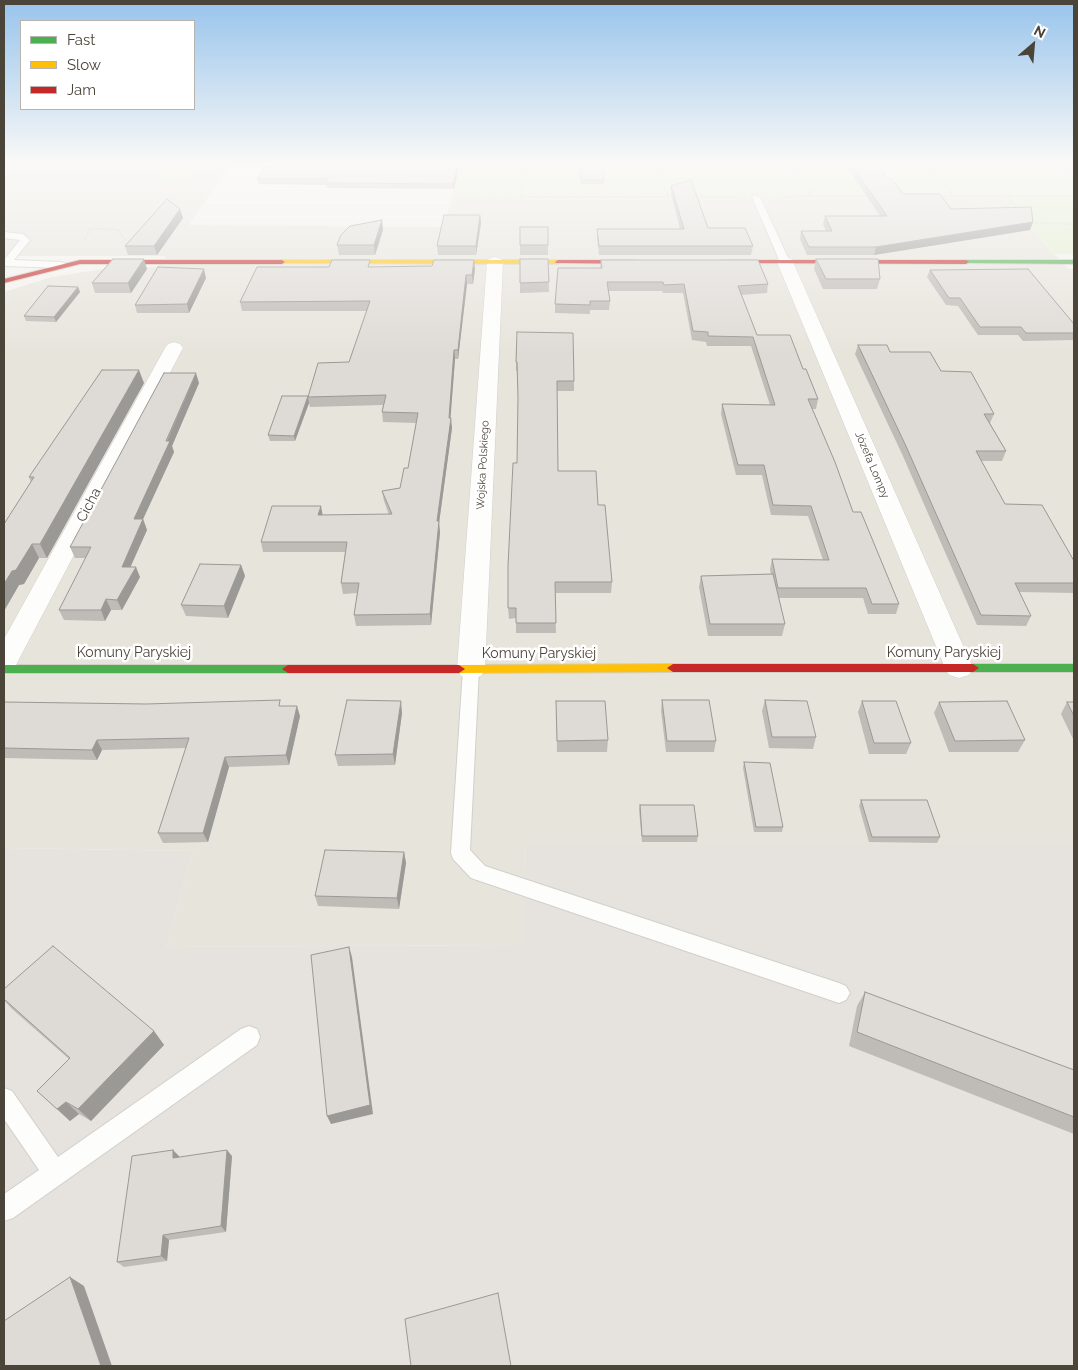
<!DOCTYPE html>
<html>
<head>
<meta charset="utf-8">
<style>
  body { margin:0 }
  #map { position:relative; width:1078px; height:1370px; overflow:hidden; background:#f4f2ee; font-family:Raleway,sans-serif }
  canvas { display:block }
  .frame { position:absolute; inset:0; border:5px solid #4b4439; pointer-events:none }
  .legend { position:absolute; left:20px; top:20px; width:175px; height:90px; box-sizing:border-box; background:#fff; border:1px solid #b7b4b0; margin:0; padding:6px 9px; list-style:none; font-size:15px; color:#4b4439 }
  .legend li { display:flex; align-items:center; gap:10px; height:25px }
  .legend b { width:25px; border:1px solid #b7b4b0 }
  .north { position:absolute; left:1008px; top:20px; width:50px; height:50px; -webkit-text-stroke:4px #fff; paint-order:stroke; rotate:27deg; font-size:14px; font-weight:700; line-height:20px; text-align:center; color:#4b4439 }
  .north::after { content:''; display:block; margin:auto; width:18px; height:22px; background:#4b4439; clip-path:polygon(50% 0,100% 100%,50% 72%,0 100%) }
</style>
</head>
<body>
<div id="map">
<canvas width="1078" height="1370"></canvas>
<div class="frame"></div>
<ul class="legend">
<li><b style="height:6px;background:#4caf50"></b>Fast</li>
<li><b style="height:6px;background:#ffc107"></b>Slow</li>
<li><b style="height:6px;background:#c62828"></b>Jam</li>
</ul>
<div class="north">N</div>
</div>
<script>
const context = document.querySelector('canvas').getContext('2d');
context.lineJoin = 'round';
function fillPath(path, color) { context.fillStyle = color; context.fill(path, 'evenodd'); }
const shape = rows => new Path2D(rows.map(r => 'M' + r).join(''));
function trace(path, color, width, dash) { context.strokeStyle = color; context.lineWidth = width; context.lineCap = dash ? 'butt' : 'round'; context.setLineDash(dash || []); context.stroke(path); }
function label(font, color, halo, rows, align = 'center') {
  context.font = font + ' Raleway,sans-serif'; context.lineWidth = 5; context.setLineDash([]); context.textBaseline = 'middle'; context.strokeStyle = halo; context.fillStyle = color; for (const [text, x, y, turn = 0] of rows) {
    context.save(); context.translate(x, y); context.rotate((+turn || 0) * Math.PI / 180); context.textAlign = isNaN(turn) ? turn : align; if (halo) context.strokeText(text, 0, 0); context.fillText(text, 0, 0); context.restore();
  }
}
fillPath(shape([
  [4,163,231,163,189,225,445,227,451,199,1004,198,1068,269,1074,269,1074,845,526,845,524,945,166,947,193,851,4,848,4,292,52,277,103,269,157,267,166,256,4,256]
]), '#e7e4dc');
fillPath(shape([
  [526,845,1074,845,1074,1366,4,1366,4,848,193,851,166,947,523,945]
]), '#e6e2de');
fillPath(shape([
  [460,163,1074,163,1074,254,1055,254,1004,198,451,199],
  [168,165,198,165,186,182,155,182]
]), '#e1eecf');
const lane = shape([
  [753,195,760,197,790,262,788,264,785,265,780,262,752,197,753,195],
  [4,232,23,234,30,240,14,260,62,262,67,265,62,268,4,266,4,260,20,240,4,238,4,232],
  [471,663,477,665,479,669,470,850,485,866,839,983,846,986,850,993,846,1000,839,1003,471,878,453,859,451,853,463,669,465,665,471,663],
  [249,1026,257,1029,260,1037,257,1045,13,1218,4,1221,4,1194,39,1170,4,1119,4,1088,12,1091,58,1157,241,1029,249,1026]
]);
const street = shape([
  [495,257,501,259,503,262,485,669,481,676,471,679,461,676,457,669,487,262,489,259,495,257],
  [785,257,791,259,793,262,973,668,969,675,959,678,949,675,945,668,777,262,779,259,785,257],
  [174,342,180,344,183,348,17,663,14,670,4,673,4,639,165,348,168,344,174,342]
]);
const fast = shape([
  [966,260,1074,260,1074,264,964,263,964,261,966,260],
  [973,664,1074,664,1074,672,973,672,967,668,973,664],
  [4,665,288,665,294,669,288,673,4,673,4,665]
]);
const slow = shape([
  [282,260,558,260,561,262,558,264,280,263,280,261,282,260],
  [673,664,679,668,673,672,459,673,453,669,459,665,673,664]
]);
const jam = shape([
  [80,260,282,260,285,262,282,264,80,264,4,283,4,279,80,260],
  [558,260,637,260,640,262,637,264,556,263,555,262,558,260],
  [723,260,966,260,969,262,966,264,721,263,721,261,723,260],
  [673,664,973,664,979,668,973,672,673,672,667,668,673,664],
  [288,665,459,665,465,669,459,673,288,673,282,669,288,665]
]);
trace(lane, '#d2d0cb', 2);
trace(street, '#d2d0cb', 1);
trace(fast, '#d3cfc5', 2);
trace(slow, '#d3cfc5', 2);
trace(jam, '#d3cfc5', 2);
trace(shape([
  [523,163,522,197,674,197],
  [658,163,668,197],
  [793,163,811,196],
  [926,163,953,195],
  [1058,163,1074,177],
  [4,164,29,163],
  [4,174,20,174],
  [938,196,1074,196],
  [1006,196,1020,211],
  [693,197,739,197],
  [778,197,869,196],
  [1030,223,1074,224],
  [84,240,90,229,106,229,118,230,126,241]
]), '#d3d2cc', 2, [1, 1]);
fillPath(lane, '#fdfdfc');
fillPath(street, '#fdfdfc');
fillPath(fast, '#4caf50');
fillPath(slow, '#ffc107');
fillPath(jam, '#c62828');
fillPath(shape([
  [268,163,460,163,454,189,327,188,326,185,259,184,257,179],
  [578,163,603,163,604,184,581,184],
  [844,163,878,163,887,178,903,194,951,209,1030,230,874,255,807,255,800,239,801,231,826,231,823,224,825,216,880,216],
  [671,186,708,228,753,246,751,255,599,255,597,238,597,229,680,229,671,194],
  [180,209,183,218,157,255,128,255,125,246],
  [480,215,481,223,476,255,438,255,437,246],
  [382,220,383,230,375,255,339,255,337,245],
  [520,227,548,227,548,255,520,255],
  [548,259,549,292,520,293,520,283],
  [816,259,880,279,877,289,823,289,814,269],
  [601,260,768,284,767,293,741,295,757,335,803,369,818,399,816,409,812,409,853,512,899,604,896,614,868,614,863,598,779,598,785,624,782,636,708,636,699,587,701,576,771,574,770,569,772,559,823,560,808,516,771,515,762,475,736,475,721,414,722,404,770,405,751,346,707,346,706,342,692,340,683,293,663,293,662,291,608,291,610,301,609,310,590,310,590,314,555,313,555,304,600,268],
  [371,267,475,269,473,284,467,284,458,359,455,359,450,418,452,428,439,523,440,532,431,625,356,626,354,615,357,593,343,594,341,583,345,552,263,552,261,542,322,515,389,515,384,501,382,491,400,488,408,468,416,423,383,422,382,412,383,405,310,407,309,403,295,441,270,441,268,435,308,396,349,362,367,311,242,311,240,302],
  [147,269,131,293,95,293,92,283],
  [930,270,1074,324,1074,340,1023,341,1018,335,978,335,958,306,946,305,927,277],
  [206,278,189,313,137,313,135,305],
  [78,287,80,292,56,322,26,321,24,316],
  [517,332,574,381,574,391,557,391,558,471,598,505,612,582,611,593,555,593,556,633,516,633,516,618,509,619,508,608,517,463,518,400,517,371,516,371,516,362],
  [858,345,890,352,941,371,994,414,990,423,1006,451,1002,461,981,461,1005,504,1074,561,1074,593,1019,592,1031,616,1026,626,977,625,902,454,855,354],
  [144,383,47,558,39,558,24,584,19,585,4,611,4,524,31,482,29,477],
  [199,383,172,446,174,452,143,519,147,530,130,567,140,577,122,610,111,610,105,621,64,620,59,610,86,558,75,558,70,547],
  [241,565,245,576,228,618,186,616,181,605],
  [662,700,716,741,714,752,666,752,661,711],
  [765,700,816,737,813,749,769,748,762,711],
  [556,701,608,740,607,752,557,752],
  [862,701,911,743,906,754,869,754,858,712],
  [4,702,282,706,300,716,289,765,229,767,208,842,163,843,158,833,186,748,102,750,97,760,4,758],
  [939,702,1025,740,1018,752,949,752,934,713],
  [1067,702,1074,702,1074,741,1061,714],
  [402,713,395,765,338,766,335,755],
  [744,762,783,827,782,832,754,832,743,768],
  [861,800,940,837,937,843,869,842,859,806],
  [640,805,698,836,697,842,642,842,639,810],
  [404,852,406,863,399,909,318,906,315,896],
  [4,989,154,1031,164,1045,91,1121,79,1114,70,1121,37,1091,69,1059,11,1008,4,1000],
  [865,992,1074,1070,1074,1134,849,1046,857,1006],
  [179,1156,178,1157,232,1156,226,1232,169,1240,167,1261,124,1267,117,1262]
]), '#bfbcb8');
fillPath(shape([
  [458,163,460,163,454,189,453,184],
  [180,209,183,218,157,255,154,246],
  [480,215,481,223,476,255,476,246],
  [382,220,383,230,375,255,374,245],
  [1033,222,1030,230,874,255,876,247],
  [144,259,147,269,131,293,128,283],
  [474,260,475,269,473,284,472,275],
  [204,269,206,278,189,313,187,304],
  [466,275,467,284,458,359,458,350],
  [78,287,80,292,56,322,54,317],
  [454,350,455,359,450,425,451,418,452,428,439,523,440,532,431,625,430,614,437,521,449,418],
  [139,370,144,383,47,558,40,544],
  [196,373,199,383,172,446,174,452,138,530,134,519],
  [308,397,309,403,295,441,294,436],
  [321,506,323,517,318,515],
  [143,519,147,530,126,577,122,567],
  [32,544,39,558,24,584,19,585,4,611,4,584,12,571],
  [241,565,245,576,228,618,224,606],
  [136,567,140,577,122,610,117,600],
  [106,599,111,610,105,621,101,610],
  [401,701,402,713,395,765,393,754],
  [297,706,300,716,289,765,286,755],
  [97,740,102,750,97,760,92,750],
  [225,757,229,767,208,842,203,833],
  [404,852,406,863,399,909,397,898],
  [349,947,352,957,373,1114,331,1124,327,1116],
  [154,1031,164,1045,91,1121,78,1109],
  [66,1102,79,1114,70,1121,57,1109],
  [173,1150,179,1156,178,1163,173,1158],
  [227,1150,232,1156,226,1232,221,1226],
  [163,1235,169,1240,167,1261,161,1256],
  [70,1277,84,1286,112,1366,101,1366]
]), '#9b9996');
const building = shape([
  [268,163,458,163,453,184,326,183,328,179,257,179,268,163],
  [579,163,603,163,604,180,581,179,579,163],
  [850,163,878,163,887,178,891,178,903,194,940,194,951,209,1031,207,1033,222,876,247,809,247,801,231,832,231,825,216,887,216,850,163],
  [691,180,708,228,745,228,753,246,599,246,597,229,684,229,671,186,691,180],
  [167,199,180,209,154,246,125,246,167,199],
  [444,215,480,215,476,246,437,246,444,215],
  [382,220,374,245,337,245,341,235,350,226,382,220],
  [520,227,548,227,548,245,520,245,520,227],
  [113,259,144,259,128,283,92,283,113,259],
  [520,259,548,259,549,282,520,283,520,259],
  [816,259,878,259,880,279,826,279,816,259],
  [332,260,370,260,368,267,432,266,434,260,474,260,472,275,466,275,458,350,454,350,449,418,451,418,437,521,439,521,430,614,354,615,359,583,341,583,347,542,261,542,272,506,321,506,318,515,392,514,382,491,400,488,404,468,408,468,418,413,382,412,386,395,308,397,318,363,349,362,370,301,240,302,257,267,329,267,332,260],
  [601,260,758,260,768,284,738,286,757,335,790,335,803,369,806,369,818,399,808,399,835,462,853,512,861,512,899,604,872,604,866,588,778,588,772,559,829,560,811,506,773,505,764,465,738,465,722,404,775,405,753,337,708,336,708,332,693,331,684,284,664,285,663,282,607,282,610,301,590,301,590,305,555,304,558,268,602,268,601,260],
  [158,267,204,269,187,304,135,305,158,267],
  [1028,269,1074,324,1074,333,1026,333,1021,327,980,327,960,298,949,298,930,270,1028,269],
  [48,286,78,287,54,317,24,316,48,286],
  [517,332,573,333,574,381,557,381,558,471,596,471,598,505,605,505,612,582,555,582,556,623,516,623,516,608,508,608,508,566,513,463,517,463,518,397,517,362,516,362,517,332],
  [858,345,887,345,890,352,930,352,941,371,971,372,994,414,984,414,1006,451,976,451,1005,504,1042,505,1074,561,1074,583,1015,583,1031,616,981,615,905,444,858,345],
  [102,370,139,370,40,544,32,544,16,570,12,571,4,584,4,524,34,477,29,477,102,370],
  [164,373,196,373,166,441,170,441,134,519,143,519,122,567,136,567,117,600,106,599,101,610,59,610,91,547,70,547,164,373],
  [282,396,308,396,294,436,268,435,282,396],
  [200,564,241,565,224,606,181,605,200,564],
  [773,574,785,624,710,624,701,576,773,574],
  [280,700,279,706,297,706,286,755,225,757,203,833,158,833,189,738,97,740,92,750,4,748,4,702,146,704,280,700],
  [347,700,401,701,393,754,335,755,347,700],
  [662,700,709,700,716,741,667,741,662,700],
  [765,700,807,701,816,737,772,737,765,700],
  [556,701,605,701,608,740,557,741,556,701],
  [862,701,896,701,911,743,874,743,862,701],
  [1007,701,1025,740,955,741,939,702,1007,701],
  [1067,702,1074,702,1074,716,1067,702],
  [744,762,770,763,783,827,756,827,744,762],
  [861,800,927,800,940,837,872,837,861,800],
  [640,805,694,805,698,836,642,836,640,805],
  [325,850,404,852,397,898,315,896,325,850],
  [53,946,154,1031,78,1109,66,1102,57,1109,37,1091,70,1058,4,999,4,989,53,946],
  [349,947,370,1105,327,1116,311,955,349,947],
  [865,992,1074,1070,1074,1117,857,1032,865,992],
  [173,1150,173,1158,227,1150,221,1226,163,1235,161,1256,117,1262,132,1156,173,1150],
  [70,1277,101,1366,4,1366,4,1321,70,1277],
  [498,1293,511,1366,411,1366,405,1319,498,1293]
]);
fillPath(building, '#dedbd6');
trace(building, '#9b9996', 1);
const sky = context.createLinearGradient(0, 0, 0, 355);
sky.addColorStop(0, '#98c4ec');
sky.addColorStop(0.46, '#faf9f7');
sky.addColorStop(1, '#faf9f700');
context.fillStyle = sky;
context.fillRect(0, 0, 1078, 355);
label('11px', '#4b4439', '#fff', [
  ["Wojska Polskiego",483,465,-87],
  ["Józefa Lompy",872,465,67]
]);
label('14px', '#4b4439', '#fff', [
  ["Cicha",89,505,-62],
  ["Komuny Paryskiej",134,653],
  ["Komuny Paryskiej",944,653],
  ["Komuny Paryskiej",539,654]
]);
</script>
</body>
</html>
